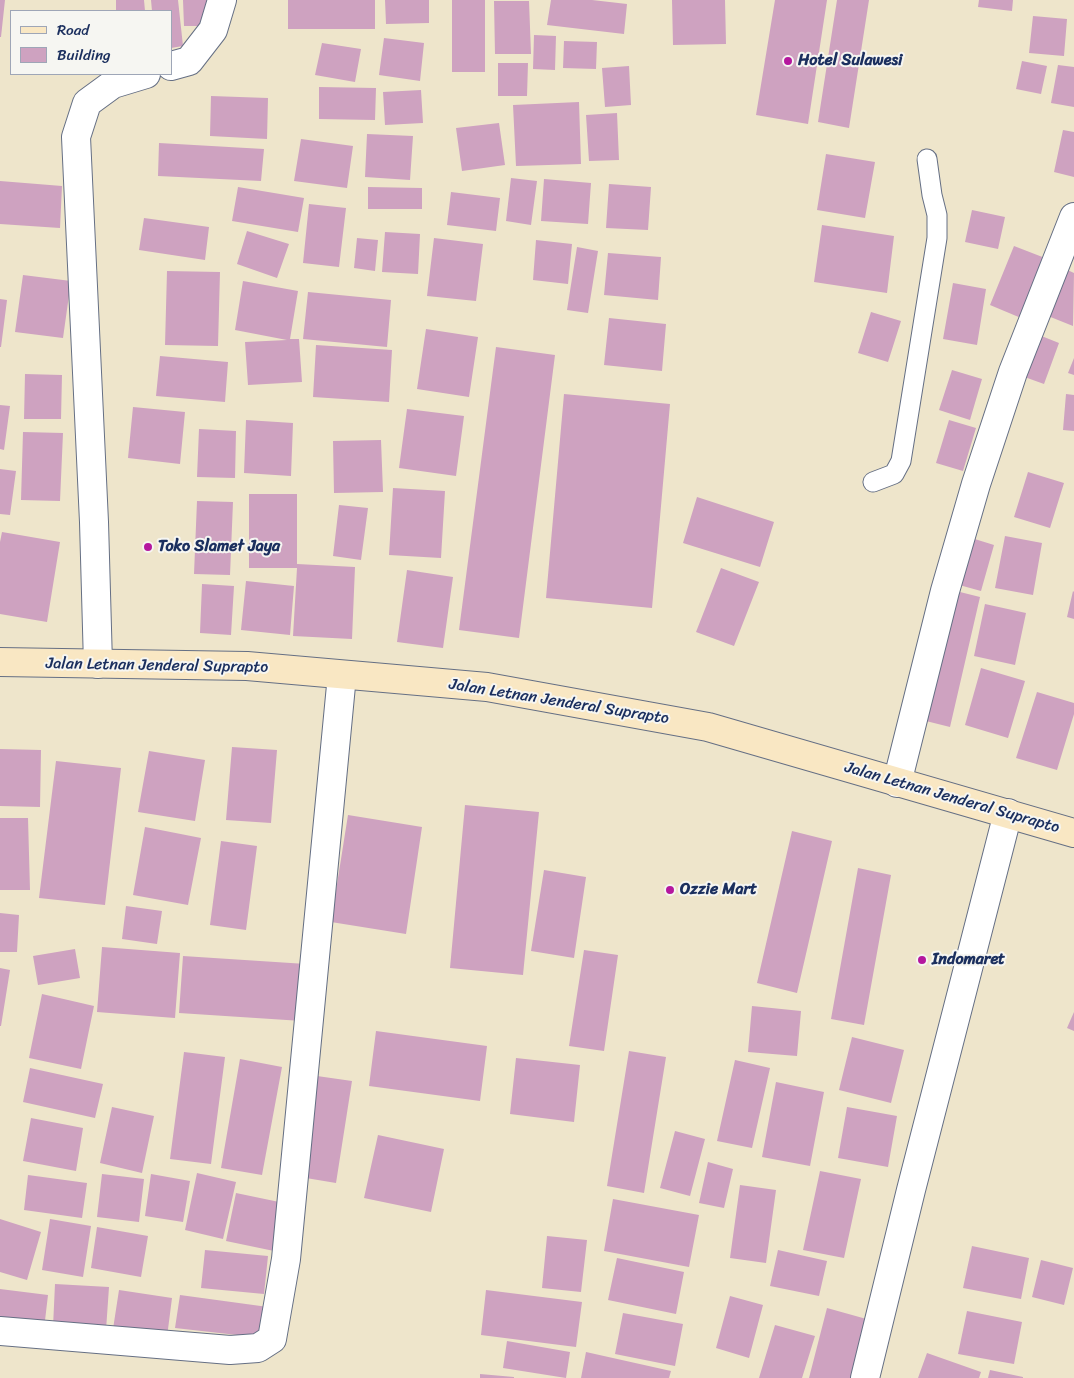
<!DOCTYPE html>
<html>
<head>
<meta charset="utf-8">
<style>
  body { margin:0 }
  #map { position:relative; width:1074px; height:1378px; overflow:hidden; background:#eee5cb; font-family:Sriracha,sans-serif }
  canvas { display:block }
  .legend { position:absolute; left:10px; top:10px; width:162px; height:65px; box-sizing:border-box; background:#f6f6f2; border:1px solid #9ea6b7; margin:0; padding:6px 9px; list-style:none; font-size:15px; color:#1b2f5e }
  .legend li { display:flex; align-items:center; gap:10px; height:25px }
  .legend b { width:25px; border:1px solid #9ea6b7 }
</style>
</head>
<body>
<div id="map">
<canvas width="1074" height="1378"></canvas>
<ul class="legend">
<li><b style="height:6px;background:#f9e7c3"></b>Road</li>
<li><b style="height:14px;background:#cea2c0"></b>Building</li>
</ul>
</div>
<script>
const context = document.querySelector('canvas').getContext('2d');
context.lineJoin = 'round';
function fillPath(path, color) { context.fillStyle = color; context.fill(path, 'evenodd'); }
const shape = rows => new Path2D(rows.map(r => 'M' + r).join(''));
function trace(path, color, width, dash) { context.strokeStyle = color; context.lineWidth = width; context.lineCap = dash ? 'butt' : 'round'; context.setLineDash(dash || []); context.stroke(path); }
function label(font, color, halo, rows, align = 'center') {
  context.font = font + ' Sriracha,sans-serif'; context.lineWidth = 4; context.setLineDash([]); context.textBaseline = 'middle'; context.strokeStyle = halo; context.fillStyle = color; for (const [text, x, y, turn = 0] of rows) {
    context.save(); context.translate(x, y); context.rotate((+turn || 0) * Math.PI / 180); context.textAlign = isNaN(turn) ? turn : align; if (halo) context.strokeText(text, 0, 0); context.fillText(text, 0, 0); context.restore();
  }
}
fillPath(shape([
  [0,0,5,0,1,37,0,37],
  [116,0,144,0,145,11,116,11],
  [151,0,178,0,183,46,171,48,171,11,152,11],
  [183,0,207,0,207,26,184,26],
  [288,0,375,0,375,29,288,29],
  [385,0,429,0,429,23,386,24],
  [452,0,485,0,485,72,452,72],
  [551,0,592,0,627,4,624,34,547,25],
  [672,0,725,0,726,44,673,45],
  [775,0,827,0,808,124,756,115],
  [837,0,869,0,849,128,818,122],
  [979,0,1013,0,1012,11,978,7],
  [494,1,529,1,531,54,495,54],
  [1033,16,1067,19,1064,56,1029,53],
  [534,35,556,36,555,70,533,69],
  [384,38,424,43,420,81,379,75],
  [564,41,597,42,596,69,563,68],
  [322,43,361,49,355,82,315,75],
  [1022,61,1047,66,1041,94,1016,89],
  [498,63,528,63,527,96,498,96],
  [1058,65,1074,67,1074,107,1051,103],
  [629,66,631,105,605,107,602,68],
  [319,87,376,88,375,120,319,119],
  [421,90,423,123,385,125,383,92],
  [211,96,268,98,267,139,210,136],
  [579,102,581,164,516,166,513,105],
  [617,113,619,160,589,161,586,115],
  [499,123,505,165,462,171,456,128],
  [1063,130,1074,132,1074,177,1054,172],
  [367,134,413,136,410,180,365,177],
  [301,139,353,146,347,188,294,181],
  [159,143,264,149,261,181,158,176],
  [826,154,875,162,865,218,817,210],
  [511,178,537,181,531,225,506,221],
  [544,179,591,183,588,224,541,221],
  [0,181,62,186,60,228,0,224],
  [609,184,651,187,648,230,606,228],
  [238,187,304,198,298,232,232,221],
  [368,187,422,188,422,209,368,209],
  [451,192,500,198,496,231,447,225],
  [309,204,346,208,339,267,303,263],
  [972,210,1005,217,998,249,965,242],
  [144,218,209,227,205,260,139,250],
  [822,225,894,236,887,293,814,282],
  [247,231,289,244,277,278,237,264],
  [385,232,420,234,418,274,382,272],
  [357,238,378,240,375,271,354,268],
  [434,238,483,244,476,301,427,296],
  [536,240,572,244,568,284,533,280],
  [1014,246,1045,258,1021,318,990,305],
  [577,247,598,251,588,313,567,310],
  [608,253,661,257,658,300,604,295],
  [1061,267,1074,273,1073,326,1043,314],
  [167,271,220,272,218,346,165,345],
  [23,275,71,281,63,338,15,332],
  [243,281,298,291,290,339,299,339,302,382,248,385,245,342,287,340,235,330],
  [953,283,986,289,977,345,943,339],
  [308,292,391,300,387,347,303,339],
  [0,299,7,300,1,347,0,347],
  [871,312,901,321,888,362,858,353],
  [609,318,666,324,662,371,604,365],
  [426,329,478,337,469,397,417,389],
  [1034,333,1059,343,1044,384,1019,375],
  [316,345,392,350,389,402,313,397],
  [496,347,555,355,519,638,459,630],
  [160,356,228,362,225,402,156,396],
  [1074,358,1074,375,1068,373],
  [952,370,982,379,970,420,939,410],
  [25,374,62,375,61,419,24,419],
  [564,394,670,404,652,608,546,598],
  [1066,394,1074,395,1074,431,1063,430],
  [0,405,10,406,4,450,0,449],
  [133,407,185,412,180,464,128,458],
  [407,409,464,416,456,476,399,468],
  [246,420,293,423,291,476,244,473],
  [949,420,976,428,963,471,936,463],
  [199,429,236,431,235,478,197,477],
  [23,432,63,433,60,501,21,500],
  [381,440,383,492,334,493,333,441],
  [0,469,16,471,10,515,0,514],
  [1028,472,1064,483,1050,528,1014,517],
  [393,488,445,491,441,558,389,555],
  [249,494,297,494,297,564,355,567,352,639,293,636,297,568,249,568],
  [697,497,774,522,760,567,683,543],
  [197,501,233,502,230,575,194,574],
  [339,505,368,508,361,560,333,556],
  [2,532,60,542,47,622,0,614,0,542],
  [965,536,994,545,981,591,952,583],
  [1005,536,1042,543,1033,595,995,588],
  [721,568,759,582,734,646,696,632],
  [407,570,453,577,443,648,397,642],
  [246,581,294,586,290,635,241,630],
  [202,584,234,586,231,635,200,633],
  [952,590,980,597,950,727,922,720],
  [1073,591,1074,592,1074,619,1067,617],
  [985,604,1026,613,1015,665,974,656],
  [981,668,1025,681,1008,738,965,725],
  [1037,692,1074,703,1074,714,1057,770,1016,758],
  [232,747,277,750,271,823,226,820],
  [0,749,41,750,40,807,0,806],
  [149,751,205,760,195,821,138,812],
  [56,761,121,768,105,905,39,898],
  [465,805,539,812,523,975,450,968],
  [348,815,422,827,406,934,331,922],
  [0,818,28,818,30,890,0,890],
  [145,827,201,838,188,905,133,895],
  [792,831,832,841,797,993,757,983],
  [221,841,257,846,246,930,210,925],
  [858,868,891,875,864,1025,831,1019],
  [544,870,586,877,574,958,531,951],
  [126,906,162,911,157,944,122,939],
  [0,913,19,915,17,952,0,952],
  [102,947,180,953,175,1018,97,1012],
  [75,949,80,978,38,985,33,956],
  [584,950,618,955,604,1051,569,1046],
  [183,956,306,964,302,1021,179,1013],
  [0,968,10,970,1,1026,0,1026],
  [42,994,94,1006,81,1069,29,1058],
  [752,1006,801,1011,797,1056,748,1052],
  [1074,1012,1074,1031,1067,1028],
  [376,1031,487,1046,480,1101,369,1086],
  [852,1037,904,1050,891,1103,839,1090],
  [629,1051,666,1057,644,1193,607,1186],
  [184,1052,225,1057,211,1164,170,1159],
  [516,1058,580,1065,574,1122,510,1114],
  [240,1059,282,1067,262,1175,221,1168],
  [735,1060,770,1068,752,1148,717,1141],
  [30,1068,103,1084,95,1118,23,1102],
  [317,1076,352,1081,336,1183,300,1177],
  [776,1082,824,1092,810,1166,762,1157],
  [112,1107,154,1116,142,1173,100,1163],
  [847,1107,897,1116,888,1167,838,1158],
  [31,1118,83,1128,76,1171,23,1161],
  [675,1131,705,1139,690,1196,660,1188],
  [378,1135,444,1149,431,1212,364,1198],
  [708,1162,733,1169,724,1208,699,1203],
  [820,1171,861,1179,844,1258,803,1250],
  [197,1173,236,1182,223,1239,185,1230],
  [102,1174,144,1179,139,1222,97,1217],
  [151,1174,190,1181,183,1222,145,1216],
  [28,1175,87,1183,82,1218,24,1210],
  [740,1185,776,1190,766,1263,730,1258],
  [236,1193,284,1203,274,1251,226,1241],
  [613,1199,699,1215,689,1267,604,1251],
  [0,1219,41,1232,27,1280,0,1272],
  [50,1219,91,1226,83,1277,42,1270],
  [97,1227,148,1236,141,1277,91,1268],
  [547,1236,587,1240,581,1292,542,1288],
  [972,1246,1029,1258,1021,1299,963,1288],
  [205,1250,268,1256,264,1294,201,1288],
  [778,1250,827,1261,819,1296,770,1286],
  [617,1258,684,1272,676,1314,608,1300],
  [1041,1260,1073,1268,1064,1305,1032,1297],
  [55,1284,109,1287,106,1330,53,1327],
  [0,1289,48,1295,44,1329,0,1324],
  [119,1290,172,1298,167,1337,113,1329],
  [486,1290,582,1302,576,1347,481,1335],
  [180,1295,268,1307,264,1338,175,1328],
  [730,1296,763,1305,749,1358,716,1348],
  [827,1308,870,1320,856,1378,809,1378],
  [967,1311,1022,1322,1014,1364,958,1354],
  [623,1313,683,1324,675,1366,615,1354],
  [775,1325,815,1336,802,1378,759,1378],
  [507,1341,570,1352,566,1378,503,1368],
  [586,1352,671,1371,669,1378,581,1378],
  [927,1353,981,1372,979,1378,918,1378],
  [990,1370,1023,1377,1023,1378,988,1378],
  [480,1374,514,1377,514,1378,480,1378]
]), '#cea2c0');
const lane = shape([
  [873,482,894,474,901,461,937,238,937,215,932,195,927,159]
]);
const street = shape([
  [171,66,189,61,213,30,222,0],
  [98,664,94,522,76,137,87,103,113,84,146,74],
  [897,783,945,591,976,484,1013,372,1074,217],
  [0,1331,230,1350,258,1348,272,1339,286,1259,342,675],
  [865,1378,911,1190,1008,813]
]);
const secondary = shape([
  [0,662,247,666,487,687,708,727,1074,833]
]);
trace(lane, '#656f84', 21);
trace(street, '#656f84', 30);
trace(secondary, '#656f84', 30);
trace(lane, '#fff', 19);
trace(street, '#fff', 28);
trace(secondary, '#f9e7c3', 28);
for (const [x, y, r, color] of [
  [788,61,5,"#b5179e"],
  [148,547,5,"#b5179e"],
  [670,890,5,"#b5179e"],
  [922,960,5,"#b5179e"]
]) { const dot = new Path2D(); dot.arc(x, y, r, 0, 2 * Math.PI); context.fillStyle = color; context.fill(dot); trace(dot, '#f6f6f2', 2); }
label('bold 16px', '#1b2f5e', '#f6f6f2', [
  ["Hotel Sulawesi",798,61],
  ["Toko Slamet Jaya",158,547],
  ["Ozzie Mart",680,890],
  ["Indomaret",932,960]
], 'left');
label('16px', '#1b2f5e', '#f6f6f2', [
  ["Jalan Letnan Jenderal Suprapto",157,666,1],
  ["Jalan Letnan Jenderal Suprapto",559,702,9],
  ["Jalan Letnan Jenderal Suprapto",952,798,16]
]);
</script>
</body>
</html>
